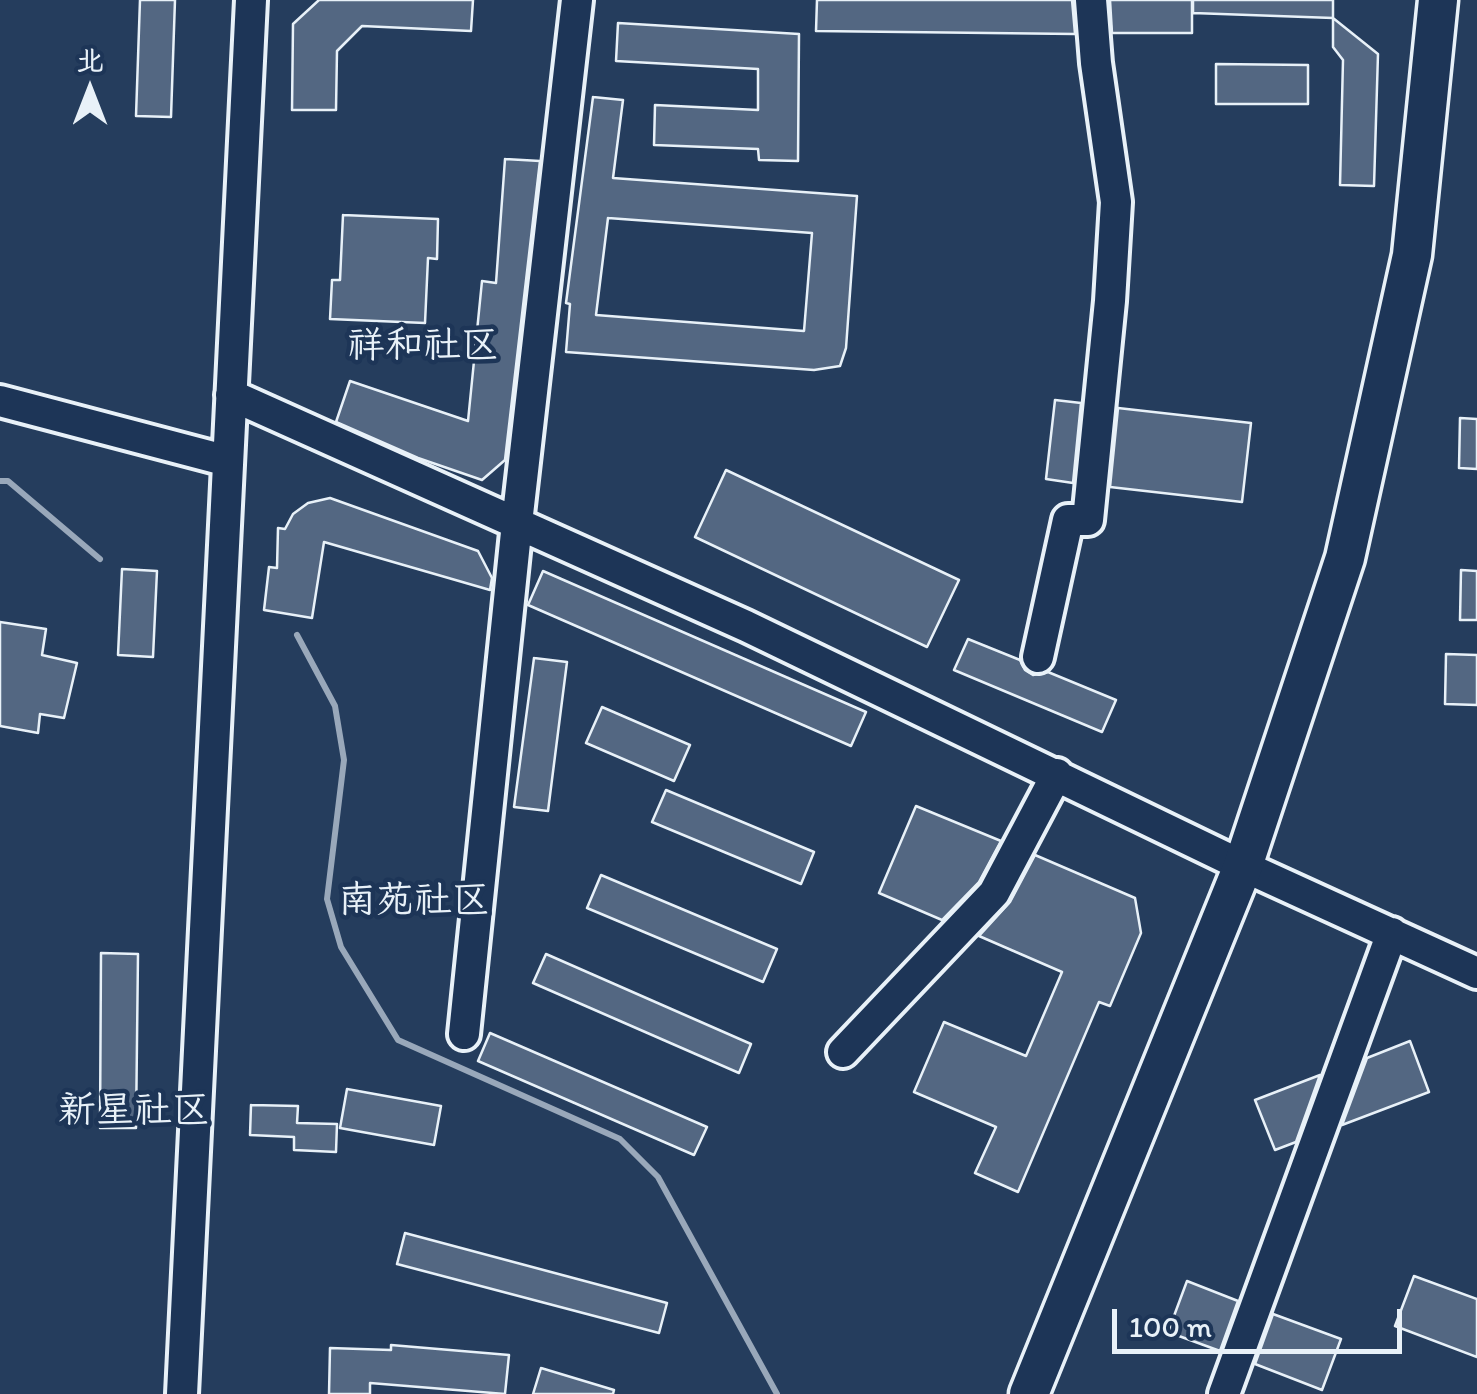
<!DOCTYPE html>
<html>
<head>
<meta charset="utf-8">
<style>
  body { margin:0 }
  #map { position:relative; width:1477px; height:1394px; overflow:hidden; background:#253d5d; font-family:Itim,"LXGW WenKai TC",sans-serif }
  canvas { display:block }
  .north { position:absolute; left:40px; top:40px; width:100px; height:100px; -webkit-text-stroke:8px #1d3557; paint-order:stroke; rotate:0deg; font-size:28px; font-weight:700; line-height:40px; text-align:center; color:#e8f1f8 }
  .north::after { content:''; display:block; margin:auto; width:35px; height:45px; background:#e8f1f8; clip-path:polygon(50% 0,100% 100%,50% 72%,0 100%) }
  .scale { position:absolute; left:1112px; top:1309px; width:290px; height:45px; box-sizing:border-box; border:5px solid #e8f1f8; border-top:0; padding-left:12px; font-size:30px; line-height:35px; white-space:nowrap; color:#e8f1f8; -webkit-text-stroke:8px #1d3557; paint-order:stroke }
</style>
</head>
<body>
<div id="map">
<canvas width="1477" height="1394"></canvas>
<div class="north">北</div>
<div class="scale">100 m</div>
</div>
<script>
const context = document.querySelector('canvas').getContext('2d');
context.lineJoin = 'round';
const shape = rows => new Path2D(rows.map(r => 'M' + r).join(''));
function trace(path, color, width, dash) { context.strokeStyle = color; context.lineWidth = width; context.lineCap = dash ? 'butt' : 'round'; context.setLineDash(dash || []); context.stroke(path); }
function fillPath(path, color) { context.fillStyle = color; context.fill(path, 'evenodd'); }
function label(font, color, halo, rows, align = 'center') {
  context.font = font + ' Itim,"LXGW WenKai TC",sans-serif'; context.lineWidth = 9; context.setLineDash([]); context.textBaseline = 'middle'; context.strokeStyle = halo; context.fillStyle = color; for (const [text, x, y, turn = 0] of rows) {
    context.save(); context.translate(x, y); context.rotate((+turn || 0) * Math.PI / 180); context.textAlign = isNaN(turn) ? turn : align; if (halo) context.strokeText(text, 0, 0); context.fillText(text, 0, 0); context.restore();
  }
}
trace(shape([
  [0,481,8,481,100,559],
  [297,635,335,706,344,760,327,899,341,947,398,1040,620,1139,658,1177,777,1394]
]), '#99a8ba', 6);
const building = shape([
  [140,0,175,0,171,117,136,116,140,0],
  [319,0,473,0,471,31,362,26,337,51,336,110,292,110,293,24,319,0],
  [817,0,1072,0,1075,34,816,31,817,0],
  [1110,0,1192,0,1192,33,1112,33,1110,0],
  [1193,0,1333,0,1333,18,1193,13,1193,0],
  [1333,18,1378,54,1374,186,1340,185,1343,60,1333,47,1333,18],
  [618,23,799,34,798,161,759,160,758,149,654,145,655,105,758,110,758,69,616,61,618,23],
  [1216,64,1308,65,1308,104,1216,104,1216,64],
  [593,97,623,100,613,178,857,196,846,348,840,366,814,370,566,352,570,304,566,303,593,97],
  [608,218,812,233,804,331,596,315,608,218],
  [505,159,540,161,505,460,482,480,418,458,336,422,350,381,468,421,482,281,496,283,505,159],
  [343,215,438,219,437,259,428,258,425,323,330,319,332,280,340,280,343,215],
  [1055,400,1081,403,1073,483,1046,479,1055,400],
  [1118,408,1251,423,1242,502,1110,487,1118,408],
  [1460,418,1477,419,1477,469,1459,468,1460,418],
  [726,470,959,580,927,647,695,537,726,470],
  [330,498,478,551,492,578,490,590,324,542,312,618,264,610,269,567,277,568,278,528,285,529,293,514,308,503,330,498],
  [122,569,157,571,153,657,118,655,122,569],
  [1461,570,1477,571,1477,620,1460,620,1461,570],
  [543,571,866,712,851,746,528,605,543,571],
  [0,622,46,629,42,655,77,663,64,718,40,714,38,733,0,726,0,622],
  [968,639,1020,660,1025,670,1033,675,1048,672,1116,700,1102,732,954,670,968,639],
  [1446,654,1477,655,1477,705,1445,704,1446,654],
  [534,658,567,662,548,811,514,807,534,658],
  [602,707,690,745,674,781,586,743,602,707],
  [666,790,814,852,801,884,652,822,666,790],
  [916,806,1001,841,979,882,942,920,879,893,916,806],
  [1035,855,1135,898,1141,933,1110,1006,1099,1002,1018,1192,975,1173,996,1127,914,1092,944,1022,1026,1056,1062,972,979,936,1010,902,1035,855],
  [601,875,777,949,763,982,587,908,601,875],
  [101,953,138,954,136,1128,100,1128,101,953],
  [546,954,751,1044,739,1073,533,983,546,954],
  [490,1033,707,1127,694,1155,478,1061,490,1033],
  [1410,1041,1429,1092,1342,1125,1367,1058,1410,1041],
  [1320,1075,1296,1142,1275,1150,1255,1100,1320,1075],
  [347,1089,441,1106,434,1145,340,1128,347,1089],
  [251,1105,298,1106,297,1123,337,1124,336,1152,294,1150,294,1137,250,1135,251,1105],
  [405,1233,667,1303,659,1333,397,1264,405,1233],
  [1414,1276,1477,1299,1477,1357,1395,1326,1414,1276],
  [1187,1281,1238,1301,1220,1351,1168,1332,1187,1281],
  [1273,1314,1341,1339,1322,1390,1255,1364,1273,1314],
  [391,1345,509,1355,505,1394,370,1383,370,1394,329,1394,330,1348,391,1350,391,1345],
  [541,1368,614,1390,613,1394,533,1394,541,1368]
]);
fillPath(building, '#536782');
trace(building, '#e8f1f8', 2.5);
const minor = shape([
  [231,395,746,626,1243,866,1477,973],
  [0,401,228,461],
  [1038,657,1068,520,1088,520,1110,301,1116,202,1096,63,1091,0],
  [464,1034,517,523,577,0],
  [843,1052,994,893,1057,774],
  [182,1394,251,0],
  [1224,1394,1392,933]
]);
const major = shape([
  [1029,1394,1243,866,1345,558,1412,255,1438,0]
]);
trace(minor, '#e8f1f8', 38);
trace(major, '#e8f1f8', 45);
trace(minor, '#1d3557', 30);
trace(major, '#1d3557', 38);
label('38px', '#e8f1f8', '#1d3557', [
  ["祥和社区",423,347],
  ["南苑社区",414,902],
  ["新星社区",134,1112]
]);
</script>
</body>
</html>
